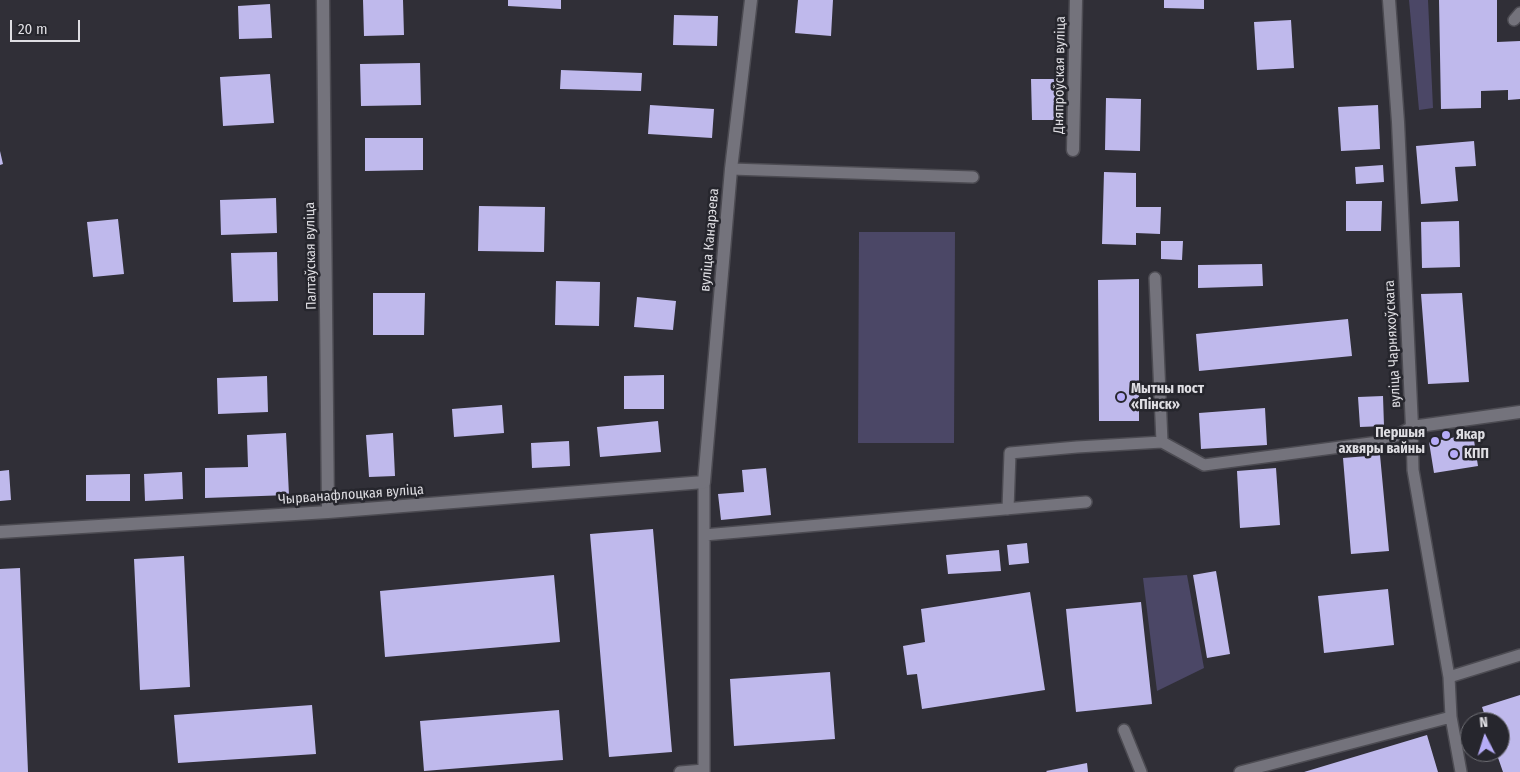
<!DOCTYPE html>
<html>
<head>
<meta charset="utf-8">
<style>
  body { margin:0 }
  #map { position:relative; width:1520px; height:772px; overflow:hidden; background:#302f37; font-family:"Fira Sans Condensed",sans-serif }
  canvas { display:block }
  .north { position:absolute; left:1460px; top:712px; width:50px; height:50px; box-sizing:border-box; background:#26262d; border:1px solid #707076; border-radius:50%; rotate:355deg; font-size:14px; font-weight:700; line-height:20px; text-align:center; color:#dfdee3 }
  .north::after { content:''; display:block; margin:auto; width:18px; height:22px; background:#b6acf8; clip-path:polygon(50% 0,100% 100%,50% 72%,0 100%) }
  .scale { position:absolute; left:10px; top:20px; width:70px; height:22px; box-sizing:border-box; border:2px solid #dfdee3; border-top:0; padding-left:6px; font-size:15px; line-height:18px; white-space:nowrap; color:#dfdee3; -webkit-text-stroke:4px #26262d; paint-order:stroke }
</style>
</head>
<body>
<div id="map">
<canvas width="1520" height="772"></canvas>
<div class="north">N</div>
<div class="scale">20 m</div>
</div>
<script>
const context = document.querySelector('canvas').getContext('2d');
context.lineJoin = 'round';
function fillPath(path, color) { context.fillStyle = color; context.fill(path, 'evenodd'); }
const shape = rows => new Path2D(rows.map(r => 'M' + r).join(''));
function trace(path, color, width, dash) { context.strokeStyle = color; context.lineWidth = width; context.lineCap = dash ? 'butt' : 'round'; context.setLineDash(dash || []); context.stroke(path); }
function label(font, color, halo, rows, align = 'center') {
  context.font = font + ' "Fira Sans Condensed",sans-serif'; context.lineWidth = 5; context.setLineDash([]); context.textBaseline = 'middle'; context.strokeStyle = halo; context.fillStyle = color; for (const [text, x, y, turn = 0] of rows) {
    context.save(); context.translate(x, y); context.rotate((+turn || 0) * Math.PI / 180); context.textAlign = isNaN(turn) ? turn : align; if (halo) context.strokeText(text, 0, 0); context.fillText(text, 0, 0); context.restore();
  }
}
fillPath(shape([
  [1409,0,1428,0,1433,108,1419,110],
  [859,232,955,232,954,443,858,443],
  [1187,575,1204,668,1157,691,1143,578]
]), '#4b4766');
fillPath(shape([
  [363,0,403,0,404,35,364,36],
  [508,0,561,0,561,9,508,6],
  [798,0,833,0,831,36,795,33],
  [1164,0,1204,0,1204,9,1164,8],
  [1439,0,1497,0,1497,42,1520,41,1520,99,1508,100,1508,90,1481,91,1481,108,1441,109],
  [270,4,272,38,239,39,238,6],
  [674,15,718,16,717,46,673,45],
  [1291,20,1294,68,1257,70,1254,22],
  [420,63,421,105,361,106,360,64],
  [561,70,642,73,641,91,560,89],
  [270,74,274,123,223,126,220,77],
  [1031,79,1062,79,1062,120,1032,120],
  [1106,98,1141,99,1140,151,1105,150],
  [650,105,714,109,712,138,648,134],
  [1378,105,1380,149,1341,151,1338,107],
  [365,138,423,138,423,170,365,171],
  [1474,141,1476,166,1455,167,1458,201,1421,204,1416,146],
  [0,151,3,164,0,165],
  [1383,165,1384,182,1356,184,1355,167],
  [1104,172,1136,173,1136,207,1161,207,1160,234,1136,233,1136,245,1102,244],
  [276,198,277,233,221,235,220,200],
  [1346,201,1382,201,1381,231,1346,231],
  [479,206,545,207,544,252,478,251],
  [118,219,124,274,93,277,87,222],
  [1459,221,1460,267,1422,268,1421,222],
  [1161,241,1183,241,1182,260,1161,259],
  [277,252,278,301,233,302,231,253],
  [1262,264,1263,286,1198,288,1198,265],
  [1139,279,1139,421,1099,421,1098,280],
  [556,281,600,282,599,326,555,325],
  [373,293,425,293,424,335,373,335],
  [1462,293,1469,382,1428,384,1421,294],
  [637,297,676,301,673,330,634,327],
  [1348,319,1352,356,1199,371,1196,334],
  [664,375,664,409,624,409,624,376],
  [267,376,268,412,218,414,217,378],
  [1383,396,1384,426,1360,427,1358,397],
  [502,405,504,433,454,437,452,409],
  [1265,408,1267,445,1201,449,1199,413],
  [658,421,661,452,600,457,597,427],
  [286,433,289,495,205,498,205,468,248,467,247,435],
  [393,433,395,476,369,477,366,435],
  [1473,434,1478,466,1434,473,1429,442],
  [569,441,570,466,532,468,531,443],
  [1380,455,1389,551,1351,554,1343,458],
  [766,468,771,515,721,520,718,494,744,492,742,470],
  [1276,468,1280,525,1240,528,1237,471],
  [9,470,11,500,0,501,0,471],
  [182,472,183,499,145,501,144,474],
  [130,474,130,501,86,501,86,475],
  [653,529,672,752,609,757,590,534],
  [1027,543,1029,563,1009,565,1007,545],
  [999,550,1001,571,948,574,946,555],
  [184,556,190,687,140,690,134,559],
  [20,568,28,772,0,772,0,569],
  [1216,571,1230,654,1207,658,1193,575],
  [554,575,560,642,385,657,380,591],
  [1388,589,1394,645,1324,653,1318,596],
  [1030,592,1045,690,922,709,917,674,907,675,903,646,925,642,921,609],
  [1141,602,1152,704,1076,712,1066,609],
  [830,672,835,739,734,746,730,679],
  [1520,695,1520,772,1503,772,1496,752,1500,752,1500,722,1487,722,1482,707],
  [312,705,316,754,178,763,174,715],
  [559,710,563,760,424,771,420,721],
  [1427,735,1438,772,1304,772],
  [1087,763,1088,772,1047,772,1046,771]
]), '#bfb9ec');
const service = shape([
  [1514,20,1520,13],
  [731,169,973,177],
  [1155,278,1162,442,1204,465,1386,441,1412,427,1413,470,1449,677,1451,717,1461,772],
  [704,482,704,772],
  [1008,509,1010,453,1077,447,1162,442],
  [704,535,1086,502],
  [1449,677,1520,655],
  [1124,730,1141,772],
  [680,772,704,770],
  [1240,772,1451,717]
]);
const minor = shape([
  [323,0,328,512],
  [1389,0,1398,122,1412,427,1520,412],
  [1073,150,1076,0],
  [0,532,328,512,704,482,731,169,751,0]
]);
trace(service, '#4c4b52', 14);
trace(minor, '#4c4b52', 15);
trace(service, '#74737c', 11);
trace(minor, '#74737c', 12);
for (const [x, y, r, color] of [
  [1121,397,5,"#b6acf8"],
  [1446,435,5,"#b6acf8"],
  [1435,441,5,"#b6acf8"],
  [1454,454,5,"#b6acf8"]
]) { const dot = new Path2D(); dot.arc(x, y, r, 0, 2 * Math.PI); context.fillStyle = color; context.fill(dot); trace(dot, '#26262d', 2); }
label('14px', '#dfdee3', '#26262d', [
  ["Дняпроўская вуліца",1060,75,-89],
  ["вуліца Канарэева",710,240,-85],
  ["Палтаўская вуліца",311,256,-91],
  ["вуліца Чарняхоўскага",1393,344,-93],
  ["Чырванафлоцкая вуліца",351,495,-4]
]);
label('bold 14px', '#dfdee3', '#26262d', [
  ["Мытны пост",1131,389],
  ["«Пінск»",1131,405],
  ["Першыя",1425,433,"right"],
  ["ахвяры вайны",1425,449,"right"],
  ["Якар",1456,435],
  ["КПП",1464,454]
], 'left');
</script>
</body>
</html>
